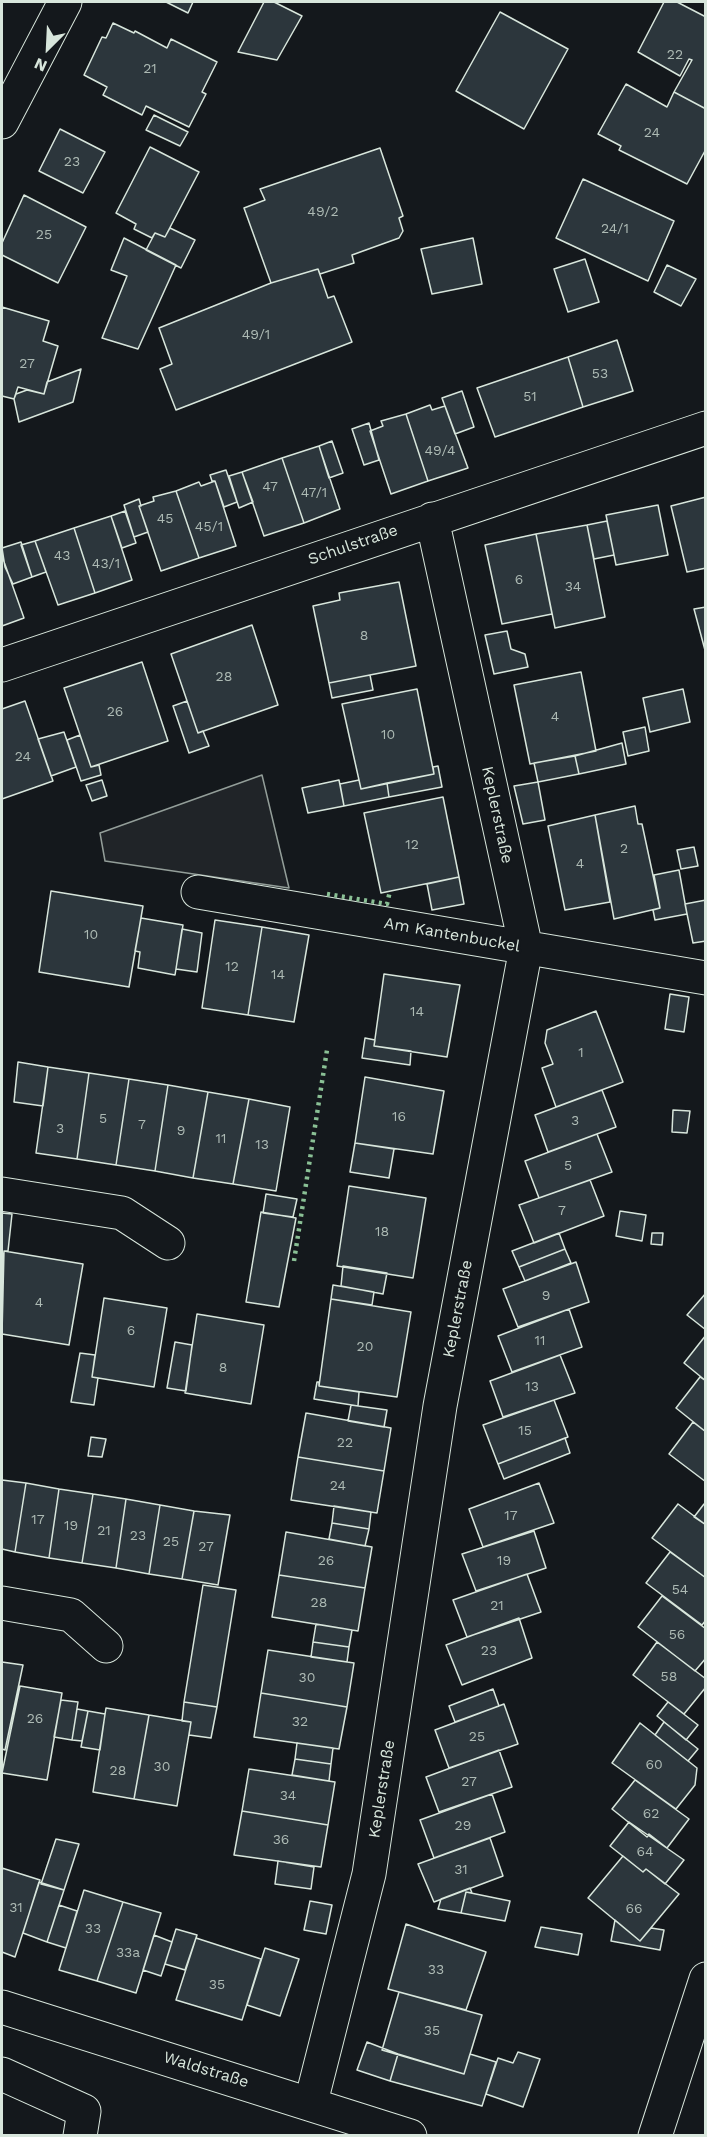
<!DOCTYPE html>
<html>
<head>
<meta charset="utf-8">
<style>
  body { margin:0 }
  #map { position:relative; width:707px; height:2137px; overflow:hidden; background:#14181c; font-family:"Work Sans",sans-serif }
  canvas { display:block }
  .frame { position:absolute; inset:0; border:3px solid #d8e6dc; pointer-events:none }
  .north { position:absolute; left:18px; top:18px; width:60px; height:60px; -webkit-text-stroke:4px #14181c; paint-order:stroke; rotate:204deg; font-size:16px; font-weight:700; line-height:24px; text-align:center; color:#d8e6dc }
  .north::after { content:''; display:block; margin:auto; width:21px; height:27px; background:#d8e6dc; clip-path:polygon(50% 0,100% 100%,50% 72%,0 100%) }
</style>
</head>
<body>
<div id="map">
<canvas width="707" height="2137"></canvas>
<div class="frame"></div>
<div class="north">N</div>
</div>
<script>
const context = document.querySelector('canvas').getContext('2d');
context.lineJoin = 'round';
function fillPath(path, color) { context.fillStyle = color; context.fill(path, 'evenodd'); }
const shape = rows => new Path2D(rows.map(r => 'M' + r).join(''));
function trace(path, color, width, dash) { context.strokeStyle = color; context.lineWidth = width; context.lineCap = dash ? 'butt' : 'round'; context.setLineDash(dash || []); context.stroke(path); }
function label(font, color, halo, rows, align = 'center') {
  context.font = font + ' "Work Sans",sans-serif'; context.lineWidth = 4.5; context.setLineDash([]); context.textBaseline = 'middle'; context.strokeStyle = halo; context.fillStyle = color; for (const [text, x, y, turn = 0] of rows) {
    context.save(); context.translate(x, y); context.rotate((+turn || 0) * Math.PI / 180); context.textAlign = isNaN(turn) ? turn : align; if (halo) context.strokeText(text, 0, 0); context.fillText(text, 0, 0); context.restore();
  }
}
const green = shape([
  [262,775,289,888,105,861,100,833,262,775]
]);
fillPath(green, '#202428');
trace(green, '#939e99', 1.5);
const building = shape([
  [166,2,193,2,188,13,166,2],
  [264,2,274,2,302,16,277,60,238,52,264,2],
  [664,2,677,2,706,17,706,109,674,92,692,60,689,59,680,76,638,52,664,2],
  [500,12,568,49,524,129,456,91,500,12],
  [113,23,134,33,135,31,167,48,171,39,217,62,202,92,206,94,189,127,146,106,142,115,103,95,107,87,84,75,102,37,106,38,113,23],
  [626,84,667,107,674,92,706,109,706,149,687,184,619,150,621,146,598,134,626,84],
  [154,115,188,132,180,146,146,130,154,115],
  [60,129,105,152,83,193,39,171,60,129],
  [150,147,199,172,165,237,155,233,152,238,134,229,136,224,116,213,150,147],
  [380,148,403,216,399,218,403,231,399,238,352,255,354,263,320,274,318,269,271,283,244,208,265,200,260,189,380,148],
  [583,179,674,221,648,281,556,238,583,179],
  [24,195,86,227,58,283,2,255,2,243,24,195],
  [170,228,195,240,181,268,146,250,155,233,165,237,170,228],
  [124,238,176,265,138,349,102,338,127,276,111,270,124,238],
  [473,238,482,284,432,294,421,249,473,238],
  [585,259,599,302,568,312,554,269,585,259],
  [667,265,696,279,681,306,654,292,667,265],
  [318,269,328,298,334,296,352,342,176,410,160,369,172,364,159,328,271,283,318,269],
  [2,307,49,321,43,341,58,346,44,394,18,387,14,399,2,396,2,307],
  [617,340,633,391,583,407,568,357,617,340],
  [568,357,583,407,495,437,477,388,568,357],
  [81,369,73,402,19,422,14,399,16,394,27,390,44,394,47,382,81,369],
  [462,391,474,427,455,434,442,398,462,391],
  [430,405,432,410,445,406,468,468,428,481,406,414,430,405],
  [406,414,428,481,391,494,370,431,383,426,381,421,406,414],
  [369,423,379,460,364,465,352,429,369,423],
  [332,441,343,473,329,478,319,446,332,441],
  [319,446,340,509,304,523,282,458,319,446],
  [282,458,304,523,264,536,242,472,282,458],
  [226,470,237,502,224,507,215,481,212,481,210,475,226,470],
  [242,472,253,502,239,508,229,476,242,472],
  [215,481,236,546,199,558,176,491,199,482,201,486,215,481],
  [176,491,199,558,161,571,139,506,154,501,153,497,176,491],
  [706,497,706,568,687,572,671,506,706,497],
  [139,499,141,506,139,506,148,532,134,537,124,505,139,499],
  [658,505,668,555,616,565,606,515,658,505],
  [125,511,136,543,122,548,111,516,125,511],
  [111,516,132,580,95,593,74,528,111,516],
  [607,521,614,555,594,559,587,525,607,521],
  [587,525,605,617,555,628,536,534,587,525],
  [74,528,95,593,58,605,35,541,74,528],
  [536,534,552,614,502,624,485,545,536,534],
  [35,541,46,572,32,577,21,545,35,541],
  [21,542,32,577,13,584,5,567,2,548,21,542],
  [2,556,24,618,2,626,2,556],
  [399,582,416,666,329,683,313,606,340,600,339,593,399,582],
  [706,607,706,654,694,609,706,607],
  [252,625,278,705,198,733,171,654,252,625],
  [507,631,511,649,525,654,528,667,494,674,485,635,507,631],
  [142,662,168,741,91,767,64,688,142,662],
  [581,672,596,751,530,764,514,685,581,672],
  [370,675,373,690,332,698,329,683,370,675],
  [417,689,434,774,361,789,342,704,417,689],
  [683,689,690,722,650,732,643,698,683,689],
  [25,701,53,781,2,799,2,709,25,701],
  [187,701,198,733,203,731,209,746,189,753,173,706,187,701],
  [645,727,649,751,628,756,623,732,645,727],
  [64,732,76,767,51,776,38,739,64,732],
  [80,735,91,767,99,765,101,775,81,781,67,740,80,735],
  [622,743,626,764,579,774,575,756,622,743],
  [575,756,579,774,538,782,534,763,575,756],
  [438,766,442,787,389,797,387,783,434,774,433,767,438,766],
  [102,780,107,796,92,801,86,785,102,780],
  [339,780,344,806,308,813,302,788,339,780],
  [359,780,361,789,387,783,389,797,344,806,340,784,359,780],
  [538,782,545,820,523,824,514,786,538,782],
  [443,797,459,877,381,893,364,813,443,797],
  [635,806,638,824,642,824,660,908,614,919,595,815,635,806],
  [595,815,610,902,565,910,548,826,595,815],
  [694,847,698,866,681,869,677,850,694,847],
  [679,870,687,914,655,920,653,910,660,908,654,875,679,870],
  [459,877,464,904,432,910,427,884,459,877],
  [51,891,143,906,129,987,39,972,51,891],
  [706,900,706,941,693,943,685,904,706,900],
  [141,918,183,925,175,975,138,968,140,952,135,951,141,918],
  [215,920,262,927,248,1015,202,1008,215,920],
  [262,927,309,935,294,1022,248,1015,262,927],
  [182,929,202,933,197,972,176,969,182,929],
  [384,974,460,985,447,1057,374,1046,384,974],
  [670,994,689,997,684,1032,665,1029,670,994],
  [596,1011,623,1082,556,1107,542,1068,553,1064,545,1043,547,1030,596,1011],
  [365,1038,375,1040,374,1046,411,1051,410,1065,362,1058,365,1038],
  [18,1062,48,1067,43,1106,14,1102,18,1062],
  [48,1067,89,1073,77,1159,36,1153,48,1067],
  [89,1073,129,1079,116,1165,77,1159,89,1073],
  [365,1077,444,1091,433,1154,355,1143,365,1077],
  [129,1079,168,1085,155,1171,116,1165,129,1079],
  [168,1085,208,1092,193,1178,155,1171,168,1085],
  [602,1090,616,1127,548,1152,535,1115,602,1090],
  [208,1092,249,1099,233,1184,193,1178,208,1092],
  [249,1099,290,1107,276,1191,233,1184,249,1099],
  [673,1110,690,1111,687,1133,672,1132,673,1110],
  [597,1134,612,1172,539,1198,525,1161,597,1134],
  [355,1143,394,1149,389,1178,350,1172,355,1143],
  [590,1180,604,1216,534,1243,519,1205,590,1180],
  [349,1186,426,1198,413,1278,337,1266,349,1186],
  [266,1194,297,1199,293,1217,263,1213,266,1194],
  [620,1211,646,1215,642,1241,616,1236,620,1211],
  [261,1212,296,1218,279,1307,246,1302,261,1212],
  [2,1213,12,1214,8,1251,4,1251,2,1270,2,1213],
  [559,1233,565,1249,519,1267,512,1251,559,1233],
  [652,1233,663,1233,662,1245,651,1244,652,1233],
  [565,1249,571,1263,525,1281,519,1267,565,1249],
  [4,1251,83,1264,69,1345,2,1334,4,1251],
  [576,1262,589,1302,518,1327,503,1289,576,1262],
  [343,1266,387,1273,383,1294,341,1286,343,1266],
  [333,1285,374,1292,372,1305,331,1299,333,1285],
  [706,1293,706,1330,687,1315,706,1293],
  [104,1298,167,1308,154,1387,92,1377,104,1298],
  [331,1299,411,1312,397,1397,319,1386,331,1299],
  [569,1309,582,1347,512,1372,498,1336,569,1309],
  [197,1314,264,1325,251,1404,185,1393,197,1314],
  [706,1335,706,1381,684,1363,706,1335],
  [175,1342,192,1345,186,1391,167,1388,175,1342],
  [80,1353,95,1355,92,1377,98,1378,94,1405,71,1402,80,1353],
  [560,1355,575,1393,503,1417,490,1381,560,1355],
  [700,1377,706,1381,706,1432,676,1408,700,1377],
  [317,1382,319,1382,319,1386,359,1392,358,1406,314,1399,317,1382],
  [554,1400,568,1437,498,1464,483,1425,554,1400],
  [351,1405,387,1410,384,1427,348,1421,351,1405],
  [306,1413,391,1428,384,1471,298,1457,306,1413],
  [693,1422,706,1432,706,1482,669,1454,693,1422],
  [91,1437,106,1439,102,1457,88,1456,91,1437],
  [565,1438,570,1453,504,1479,498,1464,565,1438],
  [298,1457,384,1471,377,1513,291,1500,298,1457],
  [2,1480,26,1483,15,1552,2,1549,2,1480],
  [26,1483,59,1489,49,1558,15,1552,26,1483],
  [539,1483,554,1523,483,1547,469,1509,539,1483],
  [59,1489,93,1494,82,1563,49,1558,59,1489],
  [93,1494,126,1499,116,1568,82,1563,93,1494],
  [126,1499,160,1505,149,1574,116,1568,126,1499],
  [678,1504,706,1525,706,1578,652,1538,678,1504],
  [704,1504,706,1505,706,1525,694,1517,704,1504],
  [160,1505,194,1511,182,1579,149,1574,160,1505],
  [334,1506,371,1512,369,1529,332,1523,334,1506],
  [194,1511,230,1515,218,1585,182,1579,194,1511],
  [332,1523,369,1529,365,1546,329,1539,332,1523],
  [534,1531,546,1568,476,1591,462,1554,534,1531],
  [286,1532,372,1547,365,1588,279,1575,286,1532],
  [670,1552,706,1578,706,1620,702,1625,646,1583,670,1552],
  [527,1574,541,1612,467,1637,453,1600,527,1574],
  [279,1575,365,1588,358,1631,272,1617,279,1575],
  [203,1585,236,1590,217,1707,184,1702,203,1585],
  [662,1596,706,1629,706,1658,695,1671,638,1627,662,1596],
  [519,1618,532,1658,462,1685,446,1645,519,1618],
  [316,1624,352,1630,349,1647,313,1642,316,1624],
  [313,1642,349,1647,347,1662,311,1657,313,1642],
  [657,1642,706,1679,706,1687,684,1714,633,1675,657,1642],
  [268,1650,354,1663,347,1707,261,1693,268,1650],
  [2,1662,23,1665,5,1750,2,1749,2,1662],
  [20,1686,62,1693,47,1780,2,1773,20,1686],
  [493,1689,499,1706,455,1722,449,1706,493,1689],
  [261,1693,347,1707,339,1749,254,1737,261,1693],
  [61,1700,78,1702,72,1740,54,1737,61,1700],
  [184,1702,217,1707,211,1738,189,1735,191,1722,182,1721,184,1702],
  [668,1702,698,1725,686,1740,657,1716,668,1702],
  [504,1704,518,1744,449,1768,435,1730,504,1704],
  [106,1708,149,1715,134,1799,93,1792,106,1708],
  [77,1709,88,1711,82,1741,72,1740,77,1709],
  [88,1711,105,1714,100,1750,81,1747,88,1711],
  [149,1715,191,1722,177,1806,134,1799,149,1715],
  [664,1722,698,1749,688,1761,655,1735,664,1722],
  [640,1723,697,1768,695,1785,676,1809,612,1763,640,1723],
  [297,1743,333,1748,331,1764,295,1759,297,1743],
  [499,1750,512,1787,439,1812,426,1777,499,1750],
  [295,1759,331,1764,329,1781,292,1775,295,1759],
  [249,1769,335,1782,328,1825,242,1811,249,1769],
  [635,1780,689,1819,667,1848,649,1834,647,1837,612,1809,635,1780],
  [492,1794,505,1832,434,1858,420,1820,492,1794],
  [242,1811,328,1825,321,1867,234,1855,242,1811],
  [629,1822,684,1860,665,1884,646,1869,643,1872,610,1846,629,1822],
  [490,1838,503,1876,434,1902,418,1864,490,1838],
  [56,1839,79,1844,64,1890,41,1884,56,1839],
  [623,1856,643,1872,646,1869,679,1894,640,1941,588,1898,623,1856],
  [278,1861,314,1867,311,1889,275,1884,278,1861],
  [2,1868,40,1880,15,1957,2,1952,2,1868],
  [39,1882,64,1890,47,1942,23,1933,39,1882],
  [470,1888,472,1893,466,1892,461,1913,438,1909,441,1899,470,1888],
  [84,1890,123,1902,97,1981,59,1970,84,1890],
  [466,1892,510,1901,505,1921,461,1913,466,1892],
  [310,1901,332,1905,326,1934,304,1930,310,1901],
  [123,1902,161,1913,136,1993,97,1981,123,1902],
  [59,1905,77,1911,66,1948,47,1942,59,1905],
  [615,1920,640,1941,651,1928,664,1930,660,1950,611,1941,615,1920],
  [406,1924,486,1952,466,2010,388,1989,406,1924],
  [541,1927,582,1934,578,1955,535,1947,541,1927],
  [176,1929,197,1935,185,1970,165,1964,176,1929],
  [154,1935,172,1942,161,1976,143,1970,154,1935],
  [196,1938,261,1959,242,2020,176,2000,196,1938],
  [265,1948,299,1959,280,2016,247,2005,265,1948],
  [399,1992,482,2015,464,2074,382,2050,399,1992],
  [367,2042,398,2054,390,2081,357,2070,367,2042],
  [518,2052,540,2059,523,2107,486,2094,498,2058,513,2063,518,2052],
  [398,2054,464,2074,470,2054,496,2062,482,2106,390,2081,398,2054]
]);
fillPath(building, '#2c363c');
trace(building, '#d8e6dc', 1.5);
const street = shape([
  [2,122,65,2],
  [2,665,706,428],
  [198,892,706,978],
  [2,1194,122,1213,168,1243],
  [2,1603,71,1615,106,1646],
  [2,2007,410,2136],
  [2,2074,84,2111,80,2136],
  [311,2102,369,1874,440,1406,526,948,432,519],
  [655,2136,706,1979]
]);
trace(street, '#d8e6dc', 35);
trace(street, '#14181c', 33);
trace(shape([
  [327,894,387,904,390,891],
  [294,1261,327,1050]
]), '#8ac095', 4.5, [3, 4.5]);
label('14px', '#adbab4', null, [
  ["22",675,55],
  ["21",150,69],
  ["24",652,133],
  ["23",72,162],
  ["49/2",323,212],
  ["24/1",615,229],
  ["25",44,235],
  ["49/1",256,335],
  ["27",27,364],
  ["53",600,374],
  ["51",530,397],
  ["49/4",440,451],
  ["47",270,487],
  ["47/1",314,493],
  ["45",165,519],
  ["45/1",209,527],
  ["43",62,556],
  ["43/1",106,564],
  ["6",519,580],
  ["34",573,587],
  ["8",364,636],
  ["28",224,677],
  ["26",115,712],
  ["4",555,717],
  ["10",388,735],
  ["24",23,757],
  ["12",412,845],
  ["2",624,849],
  ["4",580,864],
  ["10",91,935],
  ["12",232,967],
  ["14",278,975],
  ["14",417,1012],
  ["1",581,1053],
  ["16",399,1117],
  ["5",103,1119],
  ["3",575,1121],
  ["7",142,1125],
  ["3",60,1129],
  ["9",181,1131],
  ["11",221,1139],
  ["13",262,1145],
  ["5",568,1166],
  ["7",562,1211],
  ["18",382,1232],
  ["9",546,1296],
  ["4",39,1303],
  ["6",131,1331],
  ["11",540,1341],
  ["20",365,1347],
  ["8",223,1368],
  ["13",532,1387],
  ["15",525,1431],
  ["22",345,1443],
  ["24",338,1486],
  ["17",511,1516],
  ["17",38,1520],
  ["19",71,1526],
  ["21",104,1531],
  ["23",138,1536],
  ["25",171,1542],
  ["27",206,1547],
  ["26",326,1561],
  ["19",504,1561],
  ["54",680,1590],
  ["28",319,1603],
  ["21",497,1606],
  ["56",677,1635],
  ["23",489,1651],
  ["58",669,1677],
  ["30",307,1678],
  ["26",35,1719],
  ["32",300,1722],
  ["25",477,1737],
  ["60",654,1765],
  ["30",162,1767],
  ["28",118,1771],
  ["27",469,1782],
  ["34",288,1796],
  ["62",651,1814],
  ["29",463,1826],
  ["36",281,1840],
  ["64",645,1852],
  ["31",461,1870],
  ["31",16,1908],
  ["66",634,1909],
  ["33",93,1929],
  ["33a",128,1953],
  ["33",436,1970],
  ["35",217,1985],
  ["35",432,2031]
]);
label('16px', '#d8e6dc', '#14181c', [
  ["Schulstraße",353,545,-19],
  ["Keplerstraße",497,815,78],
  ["Am Kantenbuckel",452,935,10],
  ["Keplerstraße",458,1309,-79],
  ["Keplerstraße",382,1789,-81],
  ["Waldstraße",206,2070,17]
]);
</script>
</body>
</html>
